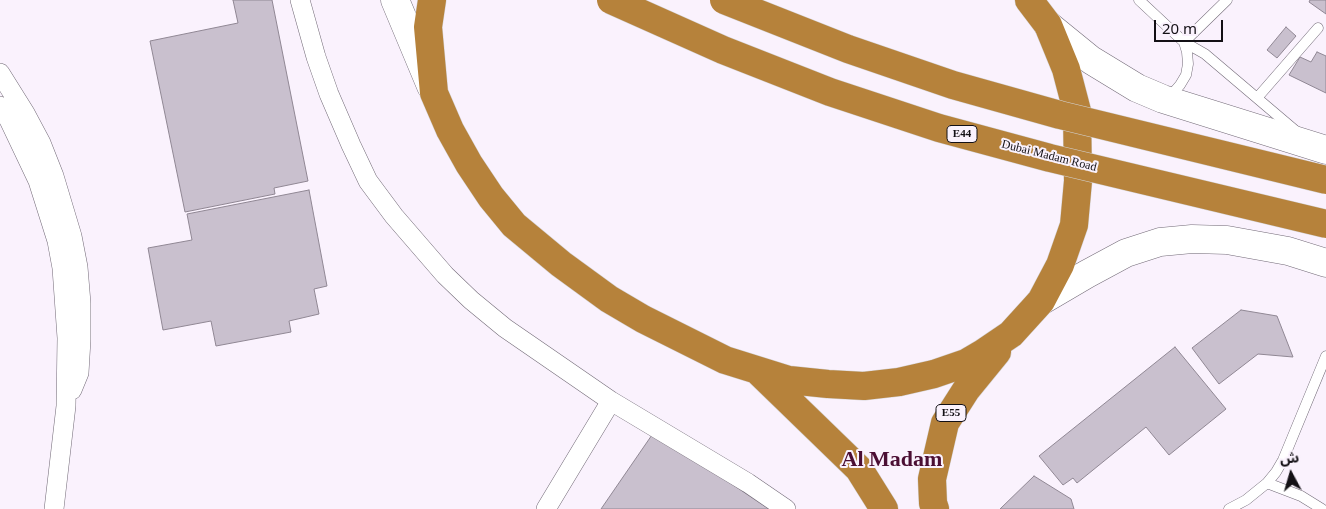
<!DOCTYPE html>
<html>
<head>
<meta charset="utf-8">
<style>
  body { margin:0 }
  #map { position:relative; width:1326px; height:509px; overflow:hidden; background:#faf2fd; font-family:Georgia,"Noto Sans Arabic",serif }
  canvas { display:block }
  .north { position:absolute; left:1266px; top:449px; width:50px; height:50px; -webkit-text-stroke:4px #faf2fd; paint-order:stroke; rotate:354deg; font-size:14px; font-weight:700; line-height:20px; text-align:center; color:#131015 }
  .north::after { content:''; display:block; margin:auto; width:18px; height:22px; background:#131015; clip-path:polygon(50% 0,100% 100%,50% 72%,0 100%) }
  .scale { position:absolute; left:1154px; top:20px; width:69px; height:22px; box-sizing:border-box; border:2px solid #131015; border-top:0; padding-left:6px; font-size:15px; line-height:18px; white-space:nowrap; color:#131015; -webkit-text-stroke:4px #faf2fd; paint-order:stroke }
</style>
</head>
<body>
<div id="map">
<canvas width="1326" height="509"></canvas>
<div class="north">ش</div>
<div class="scale">20 m</div>
</div>
<script>
const context = document.querySelector('canvas').getContext('2d');
context.lineJoin = 'round';
function fillPath(path, color) { context.fillStyle = color; context.fill(path, 'evenodd'); }
const shape = rows => new Path2D(rows.map(r => 'M' + r).join(''));
function trace(path, color, width, dash) { context.strokeStyle = color; context.lineWidth = width; context.lineCap = dash ? 'butt' : 'round'; context.setLineDash(dash || []); context.stroke(path); }
function label(font, color, halo, rows, align = 'center') {
  context.font = font + ' Georgia,serif'; context.lineWidth = 4; context.setLineDash([]); context.textBaseline = 'middle'; context.strokeStyle = halo; context.fillStyle = color; for (const [text, x, y, turn = 0] of rows) {
    context.save(); context.translate(x, y); context.rotate((+turn || 0) * Math.PI / 180); context.textAlign = isNaN(turn) ? turn : align; if (halo) context.strokeText(text, 0, 0); context.fillText(text, 0, 0); context.restore();
  }
}
const building = shape([
  [233,0,272,0,308,181,274,188,275,194,185,212,150,41,238,23,233,0],
  [1310,0,1326,0,1326,14,1309,2,1310,0],
  [1286,27,1296,36,1277,58,1267,50,1286,27],
  [1317,52,1326,56,1326,93,1289,75,1300,57,1311,62,1317,52],
  [309,190,327,286,314,289,319,314,289,321,291,332,216,346,211,321,163,330,148,248,192,240,187,214,309,190],
  [1241,310,1277,316,1293,357,1258,354,1219,384,1192,348,1241,310],
  [1175,347,1226,409,1169,455,1146,427,1077,483,1073,478,1063,485,1039,456,1175,347],
  [654,432,769,509,601,509,654,432],
  [1034,476,1071,499,1074,509,1000,509,1034,476]
]);
fillPath(building, '#c9c0ce');
trace(building, '#908794', 1);
const lane = shape([
  [1139,0,1184,42,1205,54,1297,132],
  [1184,42,1227,0],
  [1167,97,1173,93,1180,85,1186,75,1188,64,1187,52,1184,42],
  [1257,98,1318,28],
  [1267,483,1301,496,1322,509],
  [1229,509,1246,500,1267,483,1276,472,1283,460,1326,356]
]);
const street = shape([
  [300,0,316,57,329,94,351,145,368,181,394,216,445,275,471,300,505,328,611,401,748,483,786,509],
  [0,73,25,113,41,143,54,176,72,236,78,267,81,303,81,340,79,373,72,390],
  [0,106,9,120,38,181,57,241,62,268,67,338,66,406,54,509],
  [546,509,611,401]
]);
const secondary = shape([
  [395,0,431,86],
  [1048,25,1091,60,1137,88,1163,99,1326,150],
  [1041,301,1087,274,1126,253,1160,242,1192,239,1227,240,1288,251,1326,263]
]);
const highway = shape([
  [432,0,428,27,434,93,450,130,469,164,491,197,514,225,561,264,609,299,643,319,725,360,789,380,828,384,864,386,899,382,934,374,966,363,983,353,1011,334,1041,301,1060,265,1074,225,1078,181,1077,111,1066,69,1048,25,1029,0],
  [760,373,859,469,884,509],
  [935,509,933,503,932,479,945,423,966,390,997,352]
]);
trace(lane, '#726a77', 11);
trace(street, '#726a77', 20);
trace(secondary, '#726a77', 29);
trace(highway, '#d5d4d5', 29);
trace(lane, '#fff', 10);
trace(street, '#fff', 19);
trace(secondary, '#fff', 28);
trace(highway, '#b6823b', 28);
const highwayBridge = shape([
  [611,0,723,50,830,92,939,128,1050,158,1326,224],
  [724,0,848,49,953,85,1060,115,1326,180]
]);
trace(highwayBridge, '#d5d4d5', 29, []);
trace(highwayBridge, '#b6823b', 28);
for (const [x, y, w] of [
  [962,134,30],
  [951,413,30]
]) { const box = new Path2D(); box.roundRect(x - w / 2, y - 8.5, w, 17, 4); context.fillStyle = '#faf2fd'; context.fill(box); trace(box, '#131015', 1); }
label('bold 11px', '#131015', null, [
  ["E44",962,134],
  ["E55",951,413]
]);
label('12px', '#131015', '#faf2fd', [
  ["Dubai Madam Road",1049,156,14]
]);
label('bold 22px', '#4b0e33', '#faf2fd', [
  ["Al Madam",892,460]
]);
</script>
</body>
</html>
